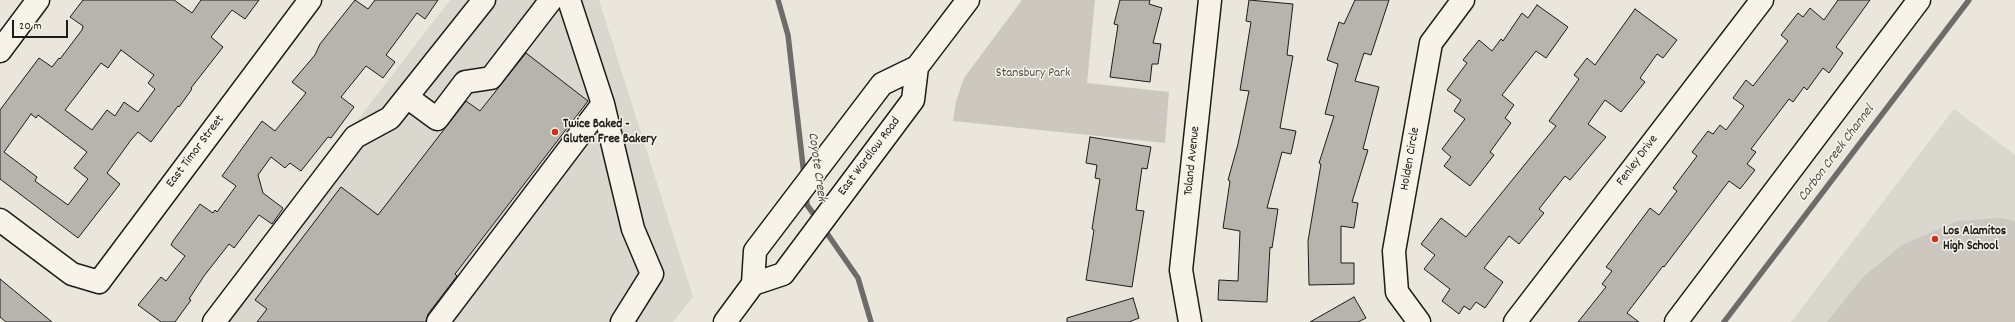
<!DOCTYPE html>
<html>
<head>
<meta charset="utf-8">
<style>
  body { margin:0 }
  #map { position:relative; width:2015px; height:322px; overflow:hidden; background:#eae6dc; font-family:Dekko,sans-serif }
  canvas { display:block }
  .scale { position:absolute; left:12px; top:20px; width:56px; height:18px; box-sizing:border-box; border:2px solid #1c1c1c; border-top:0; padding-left:5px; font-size:12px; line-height:14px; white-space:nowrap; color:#1c1c1c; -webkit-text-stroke:3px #f7f3e8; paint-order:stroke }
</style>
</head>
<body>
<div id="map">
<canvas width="2015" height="322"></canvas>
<div class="scale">20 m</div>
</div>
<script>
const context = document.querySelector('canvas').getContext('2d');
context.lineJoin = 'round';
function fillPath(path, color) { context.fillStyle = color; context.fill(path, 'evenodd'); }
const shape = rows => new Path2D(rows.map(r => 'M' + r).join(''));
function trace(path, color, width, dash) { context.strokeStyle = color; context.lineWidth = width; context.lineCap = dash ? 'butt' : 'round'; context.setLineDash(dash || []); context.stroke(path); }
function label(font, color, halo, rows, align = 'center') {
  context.font = font + ' Dekko,sans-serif'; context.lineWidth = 3; context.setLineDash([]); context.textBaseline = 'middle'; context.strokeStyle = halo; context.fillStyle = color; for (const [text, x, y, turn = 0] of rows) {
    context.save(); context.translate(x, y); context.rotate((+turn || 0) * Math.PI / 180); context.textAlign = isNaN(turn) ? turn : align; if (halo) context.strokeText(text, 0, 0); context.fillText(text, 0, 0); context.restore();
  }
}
fillPath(shape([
  [450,0,599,0,693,297,673,322,202,322],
  [1954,109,2015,155,2015,322,1791,322]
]), '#dad7ce');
fillPath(shape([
  [1022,0,1095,0,1087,83,1169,92,1165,143,953,121,956,101,964,78],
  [2000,218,2015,221,2015,322,1827,322,1863,277,1902,245,1958,221]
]), '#ccc8c0');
trace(shape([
  [778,0,788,35,804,175],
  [806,194,807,205,818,220],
  [824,229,858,278,871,322],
  [1724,322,1969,0]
]), '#6d6c68', 5.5);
const building = shape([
  [83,0,174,0,192,13,201,0,259,0,245,19,232,10,211,37,223,47,191,88,192,89,179,107,178,106,151,142,138,132,131,140,107,173,120,184,78,238,0,179,0,110,39,58,52,67,59,58,60,59,82,30,83,26,70,17,83,0],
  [121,50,154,75,148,83,155,89,138,112,124,102,115,116,107,110,92,130,65,110,101,63,108,68,121,50],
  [31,114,36,118,38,115,87,152,74,168,88,179,68,205,35,181,37,177,4,152,31,114],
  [355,0,368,9,375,0,438,0,425,19,417,13,386,55,395,62,383,78,366,66,341,97,354,107,331,138,328,137,301,171,290,163,285,168,271,157,258,175,263,193,283,208,282,210,272,224,259,215,234,248,229,244,204,276,189,299,191,300,175,322,161,322,138,305,161,277,166,281,185,256,171,245,173,241,200,204,213,213,215,210,217,212,236,186,222,176,262,121,275,131,306,93,292,82,315,55,320,44,355,0],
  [1120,0,1150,0,1149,4,1162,8,1153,43,1161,44,1158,64,1152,64,1150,82,1110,77,1118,25,1114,24,1120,0],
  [1249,0,1293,4,1287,55,1293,56,1280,128,1296,131,1291,154,1282,152,1267,208,1278,209,1272,248,1270,247,1267,302,1218,300,1219,280,1238,281,1240,231,1223,228,1230,181,1228,180,1238,144,1249,91,1240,90,1251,22,1246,21,1249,0],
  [1355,0,1389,0,1371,55,1364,53,1355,81,1379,87,1363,149,1368,150,1352,202,1358,203,1354,228,1341,226,1341,263,1354,263,1354,284,1309,285,1308,241,1321,164,1319,163,1334,116,1325,114,1338,64,1327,60,1339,22,1344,24,1355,0],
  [1838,0,1870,0,1836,47,1843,53,1829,73,1823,68,1807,90,1804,87,1793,102,1789,99,1751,149,1756,152,1747,164,1755,170,1740,189,1729,181,1664,267,1663,266,1627,313,1639,322,1578,322,1606,287,1602,284,1612,271,1606,267,1650,208,1659,215,1677,191,1673,188,1697,156,1692,152,1708,131,1713,134,1720,125,1726,130,1744,106,1733,98,1746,80,1753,86,1788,41,1781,35,1798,13,1803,17,1810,8,1824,20,1838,0],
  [1537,5,1568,27,1546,58,1536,51,1502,95,1514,105,1505,118,1511,123,1490,152,1494,155,1470,186,1444,166,1451,157,1442,149,1465,119,1454,111,1461,100,1447,90,1467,63,1463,60,1479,40,1492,51,1501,39,1503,41,1522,13,1528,18,1537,5],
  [1635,9,1677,40,1663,58,1657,54,1640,78,1645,82,1621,112,1605,100,1588,124,1606,137,1570,180,1565,176,1539,209,1544,213,1519,244,1509,236,1484,268,1503,282,1485,308,1476,302,1470,310,1464,306,1459,314,1442,301,1450,289,1424,269,1435,255,1421,244,1441,218,1466,237,1556,126,1549,121,1579,79,1574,75,1587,58,1595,65,1635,9],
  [526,53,588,101,455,274,457,276,428,314,426,322,257,322,267,309,255,300,341,187,378,215,466,101,480,111,526,53],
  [1090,137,1151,147,1147,169,1142,168,1136,210,1144,211,1132,287,1086,280,1094,230,1092,229,1100,179,1095,178,1097,165,1086,163,1090,137],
  [0,279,52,322,6,322,0,317,0,279],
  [1354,297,1366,318,1358,322,1310,322,1354,297],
  [1133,298,1139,318,1129,322,1067,322,1067,318,1133,298]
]);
fillPath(building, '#b6b4ac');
trace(building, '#1c1c1c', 1);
const minor = shape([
  [0,51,38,0],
  [407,97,437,119,465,82,491,78,551,0],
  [603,104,633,229,652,274,622,322],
  [0,220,72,274,99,282,310,0],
  [214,322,355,137,390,118,484,0],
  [438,322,603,104,569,0],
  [1190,322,1181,270,1210,0],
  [1419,322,1397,292,1394,251,1431,43,1463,0],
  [1515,322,1762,0],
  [1676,322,1919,0]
]);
const major = shape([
  [753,284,783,274,913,100,917,67],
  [725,322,753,284,755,251,882,84,917,67,968,0]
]);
trace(minor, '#1c1c1c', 25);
trace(major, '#1c1c1c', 25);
trace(minor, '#f7f3e8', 22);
trace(major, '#f7f3e8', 22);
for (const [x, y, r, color] of [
  [555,132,4,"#c8321e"],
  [1935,239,4,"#c8321e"]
]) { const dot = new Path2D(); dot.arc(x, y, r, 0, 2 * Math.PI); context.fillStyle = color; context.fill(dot); trace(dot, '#f7f3e8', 1.5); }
label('13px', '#51504d', '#f7f3e8', [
  ["Stansbury Park",1033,74]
]);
label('bold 13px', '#1c1c1c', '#f7f3e8', [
  ["Twice Baked -",563,125],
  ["Gluten Free Bakery",563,140],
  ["Los Alamitos",1943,232],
  ["High School",1943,247]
], 'left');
label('13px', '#1c1c1c', '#f7f3e8', [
  ["East Timor Street",196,152,-53],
  ["East Wardlow Road",870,157,-53],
  ["Holden Circle",1411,159,-80],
  ["Toland Avenue",1193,161,-84],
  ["Fenley Drive",1638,161,-53]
]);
label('italic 14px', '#52514e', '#f7f3e8', [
  ["Carbon Creek Channel",1837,154,-53],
  ["Coyote Creek",816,167,82]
]);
</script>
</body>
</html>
